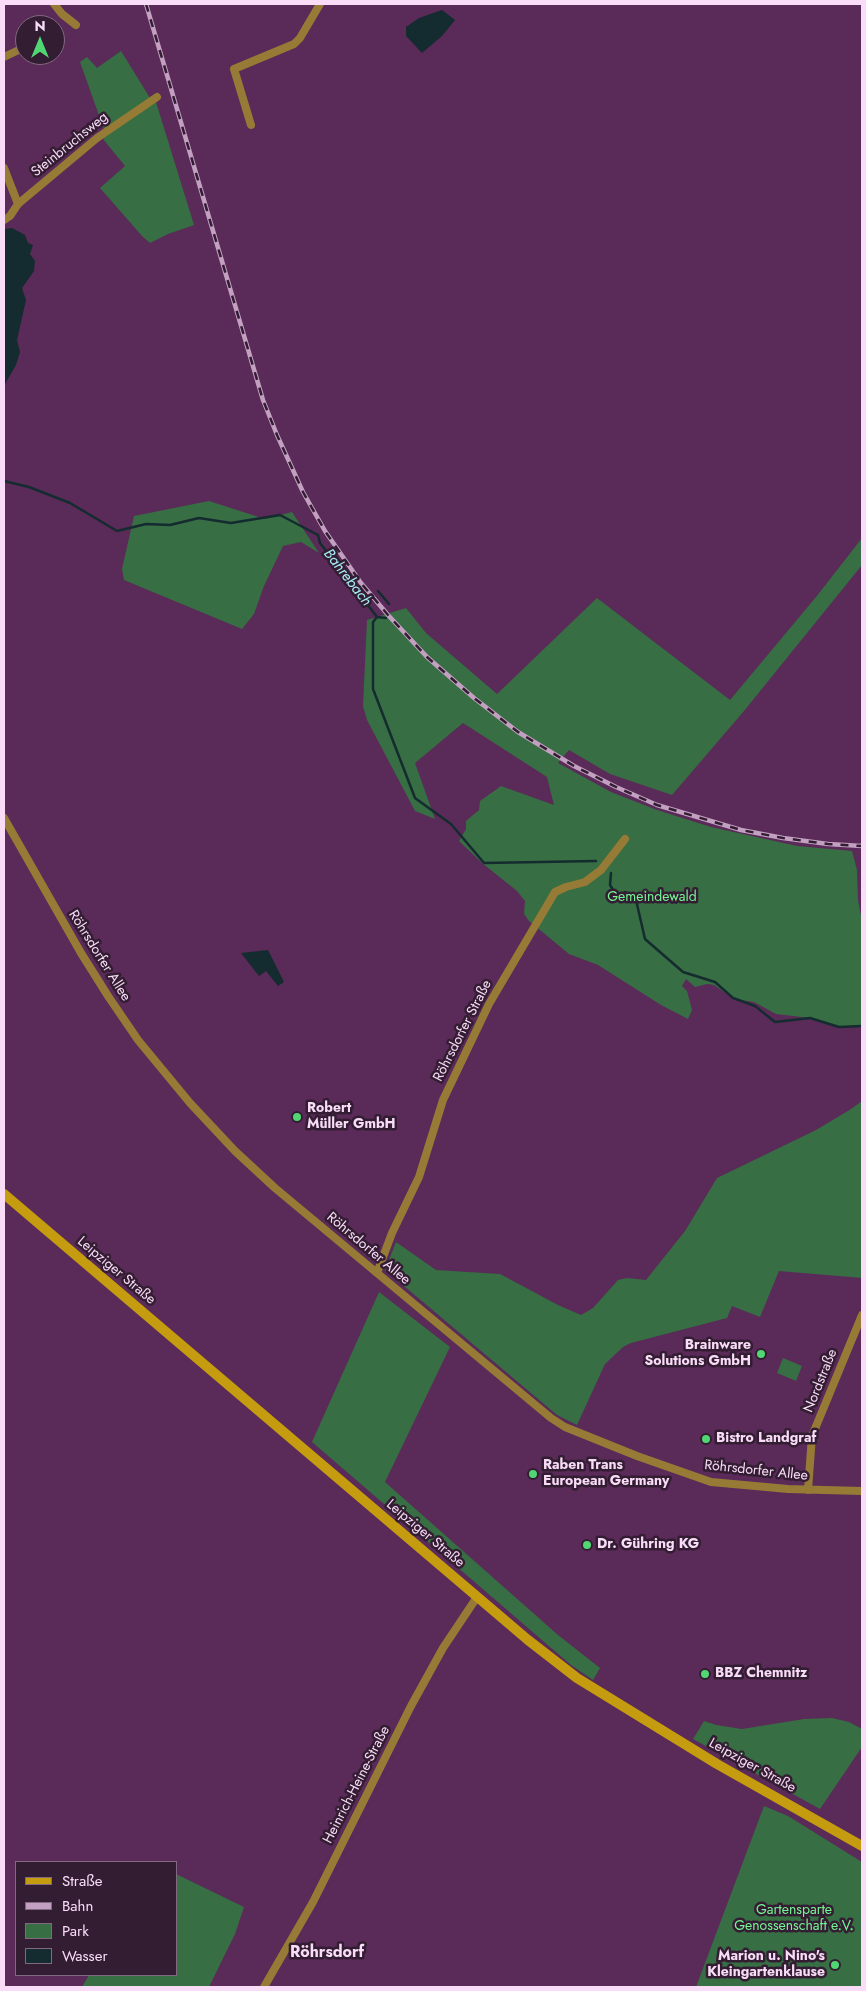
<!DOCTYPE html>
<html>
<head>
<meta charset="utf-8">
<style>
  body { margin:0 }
  #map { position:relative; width:866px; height:1991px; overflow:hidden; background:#5a2a58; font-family:Jost,sans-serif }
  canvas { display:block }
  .frame { position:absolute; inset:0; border:5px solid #f9dcf7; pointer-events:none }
  .legend { position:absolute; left:15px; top:1861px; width:162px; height:115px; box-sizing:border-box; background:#331d32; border:1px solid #826981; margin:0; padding:6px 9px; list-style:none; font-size:15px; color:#f9dcf7 }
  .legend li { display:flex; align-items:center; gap:10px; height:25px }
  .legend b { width:25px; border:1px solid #826981 }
  .north { position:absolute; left:15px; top:15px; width:50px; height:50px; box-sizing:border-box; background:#331d32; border:1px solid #826981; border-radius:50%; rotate:0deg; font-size:14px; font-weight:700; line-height:20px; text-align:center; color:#f9dcf7 }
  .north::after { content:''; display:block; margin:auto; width:18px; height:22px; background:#51d674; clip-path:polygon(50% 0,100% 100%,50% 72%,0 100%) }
</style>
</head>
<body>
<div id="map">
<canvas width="866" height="1991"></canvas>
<div class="frame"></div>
<ul class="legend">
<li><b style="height:6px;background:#c59b0f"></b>Straße</li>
<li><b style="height:6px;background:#c3a0c1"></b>Bahn</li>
<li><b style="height:14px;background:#376e43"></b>Park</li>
<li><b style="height:14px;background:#142b2f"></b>Wasser</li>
</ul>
<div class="north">N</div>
</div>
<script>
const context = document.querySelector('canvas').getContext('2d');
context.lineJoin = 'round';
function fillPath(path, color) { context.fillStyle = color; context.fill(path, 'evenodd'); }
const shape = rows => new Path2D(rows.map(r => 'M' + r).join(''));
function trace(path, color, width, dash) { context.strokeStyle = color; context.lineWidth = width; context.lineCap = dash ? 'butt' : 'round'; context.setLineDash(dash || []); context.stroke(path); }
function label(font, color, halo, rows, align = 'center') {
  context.font = font + ' Jost,sans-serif'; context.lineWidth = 5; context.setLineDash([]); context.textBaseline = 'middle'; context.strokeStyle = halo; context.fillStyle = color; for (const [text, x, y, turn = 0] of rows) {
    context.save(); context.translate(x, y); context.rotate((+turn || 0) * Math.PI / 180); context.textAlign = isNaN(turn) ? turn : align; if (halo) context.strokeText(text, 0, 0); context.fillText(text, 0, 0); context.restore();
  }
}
fillPath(shape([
  [121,51,150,98,156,102,194,225,168,234,150,243,142,236,100,188,125,166,103,139,106,135,80,62,87,57,97,68],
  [209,501,265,519,292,512,319,553,301,542,283,546,264,586,254,614,242,629,124,580,122,569,134,516],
  [862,538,862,565,744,711,672,795,610,774,569,750,558,763,611,792,657,810,711,827,797,846,852,851,857,870,858,900,862,921,862,1026,839,1027,810,1018,776,1014,754,1002,734,999,714,985,707,984,695,987,686,979,682,986,687,991,692,1010,688,1019,661,1005,598,965,569,954,529,921,524,914,525,901,517,891,482,863,459,841,466,829,466,821,479,810,480,801,501,786,554,805,547,777,463,723,415,763,435,819,415,811,367,720,363,706,367,620,406,608,426,633,497,694,597,598,730,700,816,597],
  [862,1101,862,1278,779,1271,760,1317,732,1306,727,1318,631,1343,623,1347,605,1364,577,1425,557,1415,385,1270,396,1242,436,1270,500,1274,558,1305,581,1315,593,1308,618,1280,627,1278,646,1280,685,1231,717,1178,816,1130,851,1109],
  [379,1292,450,1347,385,1482,558,1635,600,1668,593,1680,571,1665,312,1442],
  [783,1358,802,1366,796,1381,777,1373],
  [832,1718,849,1722,862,1729,862,1747,820,1809,693,1739,704,1721,716,1725,742,1729,804,1719],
  [764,1806,788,1816,862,1862,862,1987,696,1987],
  [176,1874,244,1907,235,1934,209,1987,82,1987,89,1975,176,1975]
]), '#376e43');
fillPath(shape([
  [442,10,455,20,442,36,422,53,406,36,406,27,419,18],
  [12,228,25,235,28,243,33,245,30,254,35,261,34,271,22,288,26,300,17,340,20,352,16,365,4,386,4,229],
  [268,950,284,982,278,986,266,971,259,976,241,953]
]), '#142b2f');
trace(shape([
  [4,481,29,487,70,503,117,531,146,524,170,525,199,518,231,523,280,515,318,535,320,543,377,617,373,622,373,689,415,798,451,824,484,863,596,861],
  [378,591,389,604],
  [377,617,386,618],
  [611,873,610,885,617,896,625,892,636,900,645,939,683,972,715,982,733,998,755,1006,775,1022,810,1018,839,1027,862,1026]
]), '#142b2f', 2.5);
trace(shape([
  [54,4,62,14,76,25],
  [4,57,25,47],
  [251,125,234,69,294,44,300,38,320,4],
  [4,168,18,204],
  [4,220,10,216,18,204,97,138,157,97],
  [4,818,81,953,108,996,138,1040,190,1103,235,1151,275,1188,551,1418,565,1427,637,1456,711,1482,788,1489,862,1491],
  [377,1273,392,1233,419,1177,443,1100,489,1004,555,892,566,887,585,882,601,870,625,839],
  [808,1490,812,1436,862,1315],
  [264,1987,313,1902,411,1706,443,1648,477,1597]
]), '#957b35', 8);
trace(shape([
  [4,1194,528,1640,577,1678,717,1764,862,1846]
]), '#c59b0f', 10);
const rail = shape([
  [146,4,263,400,277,435,303,492,325,531,361,583,388,615,427,657,474,698,518,732,574,766,616,787,657,805,741,830,783,838,828,844,862,846]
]);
trace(rail, '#c3a0c1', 4.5);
trace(rail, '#331d32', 2.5, [8]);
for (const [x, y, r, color] of [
  [297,1117,5,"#51d674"],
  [761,1354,5,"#51d674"],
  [706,1439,5,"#51d674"],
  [533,1474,5,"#51d674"],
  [587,1545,5,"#51d674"],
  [705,1674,5,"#51d674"],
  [835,1965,5,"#51d674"]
]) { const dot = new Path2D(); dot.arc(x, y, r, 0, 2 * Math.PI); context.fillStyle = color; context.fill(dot); trace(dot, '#331d32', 2); }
label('14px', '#f9dcf7', '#331d32', [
  ["Steinbruchsweg",70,145,-39],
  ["Röhrsdorfer Allee",99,956,58],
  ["Röhrsdorfer Straße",463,1031,-63],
  ["Röhrsdorfer Allee",368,1249,40],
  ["Leipziger Straße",116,1271,40],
  ["Nordstraße",821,1381,-68],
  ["Röhrsdorfer Allee",756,1471,6],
  ["Leipziger Straße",425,1534,40],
  ["Leipziger Straße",752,1766,29],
  ["Heinrich-Heine-Straße",357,1785,-63]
]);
label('14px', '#75f693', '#331d32', [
  ["Gemeindewald",652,898],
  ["Gartensparte",794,1911],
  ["Genossenschaft e.V.",794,1927]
]);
label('bold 14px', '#f9dcf7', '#331d32', [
  ["Robert",307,1109],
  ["Müller GmbH",307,1125],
  ["Brainware",751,1346,"right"],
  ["Solutions GmbH",751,1362,"right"],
  ["Bistro Landgraf",716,1439],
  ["Raben Trans",543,1466],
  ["European Germany",543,1482],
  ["Dr. Gühring KG",597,1545],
  ["BBZ Chemnitz",715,1674],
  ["Marion u. Nino's",825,1957,"right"],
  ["Kleingartenklause",825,1973,"right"]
], 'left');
label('italic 15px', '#a5ecf7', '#331d32', [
  ["Bahrebach",347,578,52]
]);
label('bold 16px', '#f9dcf7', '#331d32', [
  ["Röhrsdorf",327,1953]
]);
</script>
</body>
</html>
